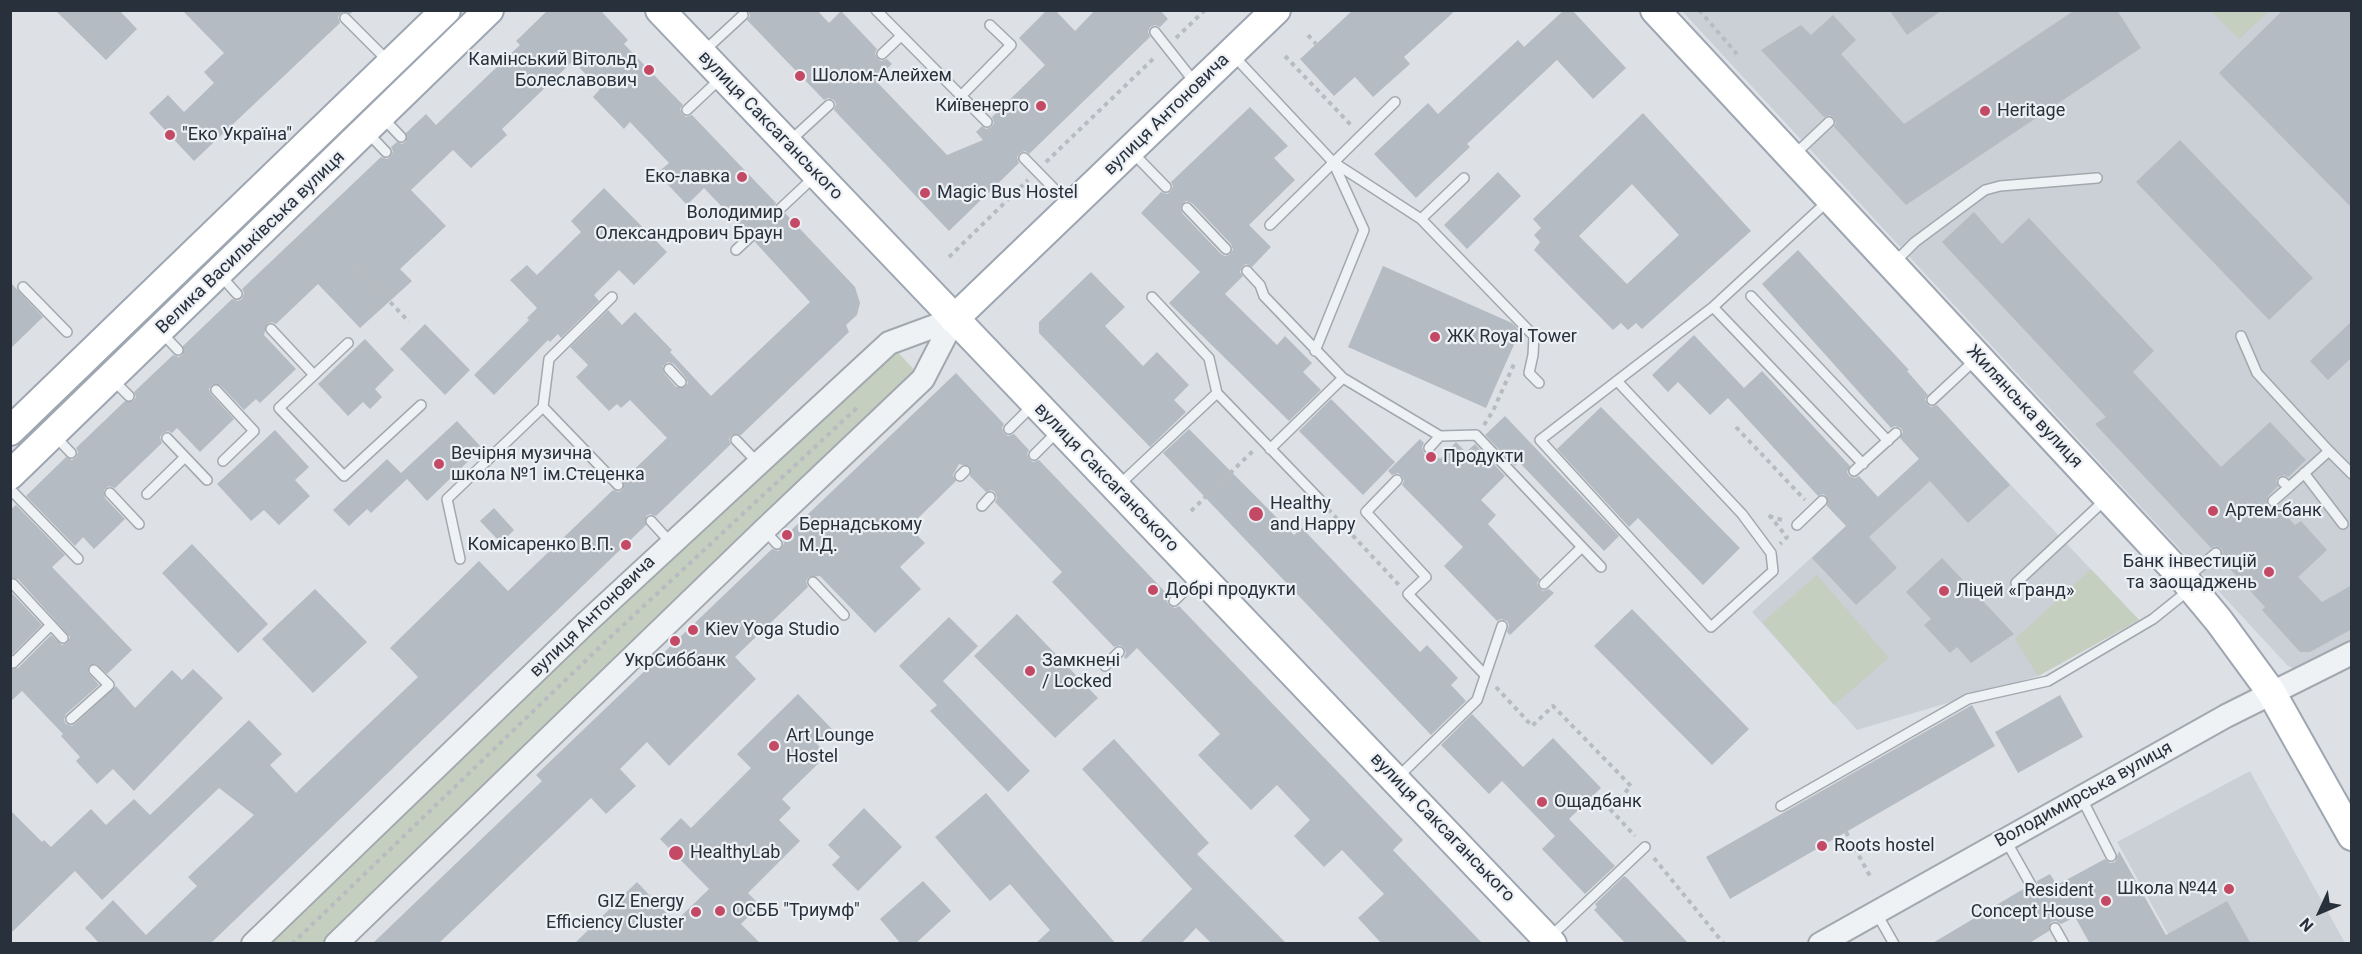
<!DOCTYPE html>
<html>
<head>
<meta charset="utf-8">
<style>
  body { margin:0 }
  #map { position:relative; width:2362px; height:954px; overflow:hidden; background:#dde1e6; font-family:Roboto,sans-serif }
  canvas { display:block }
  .frame { position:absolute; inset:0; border:12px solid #28303b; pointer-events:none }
  .north { position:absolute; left:2290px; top:882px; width:60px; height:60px; -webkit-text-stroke:4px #ecf0f4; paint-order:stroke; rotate:226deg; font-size:16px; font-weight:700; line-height:24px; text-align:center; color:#28303b }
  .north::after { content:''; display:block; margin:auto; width:21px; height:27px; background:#28303b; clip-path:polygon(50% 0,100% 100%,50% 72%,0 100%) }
</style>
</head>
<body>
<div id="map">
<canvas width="2362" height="954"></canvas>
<div class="frame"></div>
<div class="north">N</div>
</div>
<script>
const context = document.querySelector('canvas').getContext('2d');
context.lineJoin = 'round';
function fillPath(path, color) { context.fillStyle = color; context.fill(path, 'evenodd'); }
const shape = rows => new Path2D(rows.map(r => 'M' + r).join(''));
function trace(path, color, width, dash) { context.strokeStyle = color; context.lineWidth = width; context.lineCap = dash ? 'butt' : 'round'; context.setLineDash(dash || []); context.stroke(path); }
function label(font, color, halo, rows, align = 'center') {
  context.font = font + ' Roboto,sans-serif'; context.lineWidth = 4.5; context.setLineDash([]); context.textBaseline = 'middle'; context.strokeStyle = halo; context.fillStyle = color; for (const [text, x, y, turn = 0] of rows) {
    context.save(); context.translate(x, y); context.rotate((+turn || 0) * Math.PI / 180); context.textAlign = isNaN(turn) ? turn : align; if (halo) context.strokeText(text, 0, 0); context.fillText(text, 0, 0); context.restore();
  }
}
fillPath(shape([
  [1682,11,2351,11,2351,643,2296,670,2287,665],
  [1955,426,2139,620,2038,676,1857,730,1752,612],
  [2250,771,2345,943,2173,943,2117,842]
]), '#cbd0d7');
fillPath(shape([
  [2211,11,2269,11,2239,39],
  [889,343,923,379,336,943,253,944],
  [2091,569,2139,620,2038,676,2015,639],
  [1817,575,1889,658,1834,705,1763,622]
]), '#c4cfbf');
fillPath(shape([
  [55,10,119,10,137,29,106,60],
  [182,10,354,10,350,14,346,11,341,13,338,17,340,23,194,161,149,113,168,95,184,112,214,83,204,72,224,53],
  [548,10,600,10,628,40,624,44,683,105,680,109,682,114,686,117,692,115,776,203,774,209,777,213,785,213,855,287,860,303,857,315,846,325,849,332,741,435,732,435,729,439,731,444,656,516,650,514,646,516,646,525,210,944,100,944,85,928,113,900,146,935,197,886,188,877,254,815,219,788,102,900,75,871,10,934,10,810,42,842,44,840,51,847,91,809,106,825,134,799,150,815,249,720,282,754,270,765,296,793,418,677,390,648,479,561,508,591,613,490,619,492,623,489,623,480,667,438,630,400,621,408,617,404,609,411,576,377,588,365,570,347,608,310,622,325,635,312,672,350,670,352,711,396,810,302,755,242,757,236,754,232,746,232,704,188,687,205,657,173,669,163,630,122,624,129,593,97,600,89,573,61,502,129,507,135,471,168,453,150,411,190,446,226,400,269,412,281,360,328,318,284,276,324,272,322,267,324,264,335,296,369,260,403,256,399,244,410,220,385,212,385,209,389,211,394,234,419,200,452,177,428,172,433,168,431,163,433,160,437,162,443,115,488,109,486,104,490,105,498,125,519,94,549,83,537,75,546,26,496,66,457,72,460,76,457,78,452,76,448,125,401,133,401,136,397,134,392,173,355,179,357,183,354,183,346,232,299,238,301,242,299,244,293,242,289,381,157,387,159,391,156,393,151,391,147,397,142,402,144,406,141,406,133,426,114,436,125,520,45,516,41],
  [668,362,674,364,686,378,688,383,685,387,676,387,664,373,663,366],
  [748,10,817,10,829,23,841,11,877,49,875,53,877,58,881,61,887,59,892,64,875,80,947,155,983,140,976,132,982,126,986,129,991,127,994,123,992,117,1045,65,1019,38,1047,10,1055,10,1075,31,1095,10,1160,10,1168,19,1160,27,1155,25,1150,27,1148,32,1150,37,1029,154,1025,151,1020,153,1017,157,1019,163,949,231,834,110,836,104,834,100,828,98,824,100,747,20,750,16],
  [1353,10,1456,10,1404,57,1410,64,1373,97,1355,77,1334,96,1300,59],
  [1564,10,1572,10,1626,68,1593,99,1557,60,1467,144,1470,147,1416,198,1374,154,1428,103,1438,114,1518,40,1524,47],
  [1889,10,1942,10,1907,35],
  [2075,10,2117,10,2141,48,1906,205,1834,127,1836,123,1834,118,1830,115,1824,117,1761,50,1801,25,1811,35,1833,15,1856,40,1841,54,1904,124],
  [2283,10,2352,10,2352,208,2219,73],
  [1250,107,1288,146,1274,158,1295,180,1249,225,1271,247,1252,267,1246,264,1242,267,1240,272,1243,276,1225,294,1277,345,1285,336,1312,363,1303,372,1321,390,1289,421,1169,303,1200,272,1141,213,1161,192,1167,194,1171,191,1173,186,1171,182],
  [1186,201,1192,203,1231,244,1233,250,1230,254,1225,256,1221,254,1182,213,1181,206],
  [1643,113,1751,231,1642,329,1636,323,1628,330,1621,323,1613,330,1534,250,1540,242,1534,235,1541,228,1533,219],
  [1632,184,1679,235,1627,284,1579,236],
  [2180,140,2313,278,2269,320,2136,182],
  [1498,172,1521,196,1467,249,1444,225],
  [604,188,667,252,634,285,619,270,594,295,599,301,561,338,558,334,550,342,548,340,494,395,474,375,529,320,527,318,537,308,510,280,527,265,537,275,581,232,571,221],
  [1974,212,2002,244,2029,218,2154,351,2133,372,2221,467,2270,422,2306,460,2288,477,2284,475,2278,477,2276,481,2278,486,2268,496,2267,503,2271,508,2277,506,2295,525,2301,521,2327,550,2298,577,2322,602,2352,585,2352,629,2310,652,2300,652,2262,610,2265,607,2220,558,2223,552,2221,548,2215,546,2211,548,2095,424,2106,417,1942,242],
  [1798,250,1909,370,1907,371,1928,395,1925,399,1927,404,1931,407,1937,405,2010,485,1968,523,1930,481,1869,537,1897,568,1856,605,1812,558,1846,526,1827,506,1827,497,1823,494,1818,496,1728,398,1710,415,1678,382,1668,392,1652,375,1694,335,1744,388,1762,371,1850,466,1847,472,1849,476,1855,478,1859,476,1878,497,1919,459,1900,438,1903,432,1901,428,1895,426,1891,428,1762,284],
  [1383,266,1512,323,1520,331,1486,408,1348,347],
  [1091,272,1125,307,1105,326,1143,366,1157,352,1189,385,1174,400,1186,412,1150,447,1039,333,1039,322],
  [10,282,43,317,10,349],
  [2352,321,2352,357,2328,380,2310,361],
  [425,324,470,370,445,395,400,349],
  [365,339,394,370,375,389,382,397,370,409,363,402,348,416,318,384],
  [956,373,1004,424,1002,428,1004,433,1008,436,1014,434,1029,450,1027,454,1029,459,1033,462,1039,460,1169,596,1167,602,1170,606,1175,608,1179,606,1403,840,1393,850,1483,944,1382,944,1358,918,1384,894,1342,850,1324,867,1294,836,1310,820,1277,785,1251,810,1198,755,1220,734,1137,648,1126,659,1124,657,1126,653,1124,648,1120,645,1114,647,1052,582,1062,572,995,502,997,498,995,492,991,490,986,492,970,476,970,467,959,464,953,475,956,481,909,527,925,543,900,567,921,589,875,633,820,576,809,577,806,581,808,587,735,657,756,679,669,766,647,742,620,769,636,786,606,814,591,798,438,944,372,944,542,781,536,775,772,549,778,551,782,548,784,543,782,539],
  [1331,399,1395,462,1363,495,1299,431],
  [1601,407,1740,548,1703,585,1638,518,1629,527,1557,449],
  [1505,416,1619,536,1604,551,1519,462,1515,466,1485,435],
  [457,421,482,448,427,501,407,479,371,513,367,509,349,526,333,510,387,459,401,473],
  [1189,429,1294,535,1302,528,1420,652,1427,645,1458,678,1451,685,1466,701,1431,735,1163,453],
  [275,430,309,467,295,480,310,496,279,525,264,510,251,521,217,484],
  [1420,439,1424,443,1422,447,1424,453,1428,455,1434,453,1440,459,1456,442,1466,452,1475,444,1505,476,1481,500,1496,515,1488,524,1540,579,1537,583,1539,588,1543,591,1549,589,1554,593,1510,635,1507,632,1509,625,1507,621,1501,619,1497,621,1444,566,1463,547,1402,485,1404,481,1402,476,1398,473,1392,475,1388,471],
  [16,505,65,555,52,567,132,650,107,674,96,664,89,666,88,672,99,685,66,714,64,720,66,724,72,726,75,724,116,686,135,708,172,670,182,680,193,669,223,698,134,791,113,769,97,784,76,761,80,757,61,736,63,734,22,691,10,702,10,669,18,668,51,635,62,645,67,643,70,637,18,579,10,578,10,510],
  [494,508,514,530,501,543,480,521],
  [192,544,268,624,238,653,162,573],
  [1942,558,2014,634,1971,663,1957,647,1950,653,1924,625,1931,619,1906,592],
  [315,589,367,642,313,693,262,639],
  [10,591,42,625,13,654,10,653],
  [1632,609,1749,729,1712,765,1594,646],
  [1017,614,1098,698,1055,738,974,656],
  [949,617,978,646,943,681,1030,771,1008,792,930,711,937,705,899,666],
  [798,694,832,729,817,744,827,755,782,799,791,808,779,820,800,841,748,893,760,905,741,924,760,943,574,944,637,882,675,922,709,889,660,839,681,818,691,828,751,768,737,754],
  [2060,695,2083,737,2018,773,1995,732],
  [1972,705,1995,746,1730,899,1706,857],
  [1472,714,1523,767,1553,738,1601,788,1569,819,1615,866,1585,894,1542,849,1555,836,1502,781,1489,794,1441,745],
  [1114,739,1209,843,1197,854,1287,944,1212,944,1196,928,1181,944,1138,944,1192,889,1082,769],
  [986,793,1116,944,1035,944,1050,930,1010,884,990,901,935,837],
  [864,808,902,847,858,891,832,865,840,857,828,845],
  [2119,851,2166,935,2227,901,2251,944,2090,944,2075,917,2061,924,2056,921,2051,922,2049,931,2028,944,1931,944,2025,888,2030,892,2035,891,2038,886,2037,881,2050,874,2057,885,2105,859,2110,863,2115,862],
  [1624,876,1627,878,1689,944,1626,944,1594,910,1597,907,1595,904],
  [923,881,951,911,915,944,901,944,880,919]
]), '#b5bbc2');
const service = shape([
  [876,10,987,122],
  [345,18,388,61],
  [1155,32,1196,84],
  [703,52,743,15],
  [882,54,901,36],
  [1233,55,1333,162,1421,219,1464,178],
  [961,96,1011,45,990,25],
  [687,110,721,78],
  [383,118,401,137],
  [368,133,386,152],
  [791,140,829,105],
  [1132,152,1166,187],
  [1794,155,1829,122],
  [1024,158,1070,205],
  [1828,201,1713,307,1863,464],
  [781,208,814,177],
  [1187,208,1226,249],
  [1421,219,1534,336,1533,355,1529,373,1539,383],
  [1270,225,1395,102],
  [736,250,750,237],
  [1894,263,1915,242,1985,190,2000,186,2097,178],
  [1247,271,1260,285,1264,296,1343,378,1440,436,1476,435,1601,567],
  [221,276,237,294],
  [23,287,67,332],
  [1751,296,1888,441],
  [1152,297,1209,358,1217,393,1320,500],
  [271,329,314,375],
  [162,333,178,350],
  [2241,336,2257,373,2329,451],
  [348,343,279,408,344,476,421,405],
  [1315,351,1364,230,1333,162],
  [669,369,681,382],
  [113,380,129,396],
  [1618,382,1742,514,1771,553,1773,571,1711,627,1540,440,1713,307],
  [216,390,254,431,223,461],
  [1932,400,1976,359],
  [543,407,549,359,612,297],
  [1009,429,1033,405],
  [55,436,71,453],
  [167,438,207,480],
  [736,440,758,463],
  [1429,448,1440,436],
  [1270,449,1343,378],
  [1034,455,1058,431],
  [1854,471,1896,433],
  [2304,473,2343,524],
  [960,476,965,471],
  [1397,480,1366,512,1426,577,1408,594,1485,675],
  [2283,482,2289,487,2329,451,2352,474],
  [1118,486,1217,393],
  [10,489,78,559],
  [110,493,139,524],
  [147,494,185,457],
  [2273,501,2289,487],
  [982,506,990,497],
  [651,521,671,543],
  [1797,525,1822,501],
  [764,530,777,544],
  [460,559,447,499,543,407,618,485],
  [2188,577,2216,553],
  [813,582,844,615],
  [2016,583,2106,499],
  [13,584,63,638],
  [1544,584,1582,547],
  [1174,601,1198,578],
  [10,660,13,663,51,625],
  [1105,666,1119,652],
  [71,719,109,685,94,670],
  [1397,778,1477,700,1502,626],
  [2081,797,2111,856],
  [1781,806,1968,699,2048,681,2153,619,2189,590],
  [2005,839,2031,885],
  [1877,914,1894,944],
  [2055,928,2064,944],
  [1549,938,1645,847]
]);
const tertiary = shape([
  [253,944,586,623,889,343,954,319],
  [336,944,764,530,923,379,954,319],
  [1820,944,2226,716,2352,653]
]);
const primary = shape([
  [660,10,1552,944],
  [1655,10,2185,580,2219,621,2271,692,2352,836],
  [954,319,1276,10],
  [10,431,446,10],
  [10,475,489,10]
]);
trace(service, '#a3a8af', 12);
trace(tertiary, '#a3a8af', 26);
trace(primary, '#9da6b1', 32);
trace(shape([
  [1699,10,1737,54],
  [1308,35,1316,44],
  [1176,38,1205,10],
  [1285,56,1351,125],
  [1046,162,1155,57],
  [949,257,1028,180],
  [353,263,409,322],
  [1484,425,1493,411,1514,364],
  [1736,427,1805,500],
  [1328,509,1399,585],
  [1191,511,1253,451],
  [1769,515,1787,537,1780,544],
  [1769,516,1785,521],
  [1496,687,1532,726,1553,706,1631,786,1610,809,1635,836],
  [1846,832,1870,876],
  [1654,858,1724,944],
  [292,944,604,643,860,405]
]), '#b7bcc1', 4, [4.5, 4.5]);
trace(service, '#eff2f5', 9);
trace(tertiary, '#eff2f5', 22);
trace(primary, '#fff', 28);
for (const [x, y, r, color] of [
  [649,70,6,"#c44964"],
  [800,76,6,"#c44964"],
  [1041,106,6,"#c44964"],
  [1985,111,6,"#c44964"],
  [170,135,6,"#c44964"],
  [742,177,6,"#c44964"],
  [925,193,6,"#c44964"],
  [795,223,6,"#c44964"],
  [1435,337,6,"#c44964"],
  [1431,457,6,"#c44964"],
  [439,464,6,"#c44964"],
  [2213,511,6,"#c44964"],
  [1256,514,8,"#c44964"],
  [787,535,6,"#c44964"],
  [626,545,6,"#c44964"],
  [2269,572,6,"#c44964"],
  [1153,590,6,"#c44964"],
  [1944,591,6,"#c44964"],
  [693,630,6,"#c44964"],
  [675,641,6,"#c44964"],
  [1030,671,6,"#c44964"],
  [774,746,6,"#c44964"],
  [1542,802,6,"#c44964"],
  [1822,846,6,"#c44964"],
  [676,853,8,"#c44964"],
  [2229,889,6,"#c44964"],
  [2106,901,6,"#c44964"],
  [720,911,6,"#c44964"],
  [696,912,6,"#c44964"]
]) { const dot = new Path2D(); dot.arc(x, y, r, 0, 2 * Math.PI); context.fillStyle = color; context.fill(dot); trace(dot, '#ecf0f4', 2); }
label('18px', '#28303b', '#ecf0f4', [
  ["Камінський Вітольд",637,60,"right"],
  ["Болеславович",637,81,"right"],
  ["Шолом-Алейхем",812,76],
  ["Київенерго",1029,106,"right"],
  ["Heritage",1997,111],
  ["\"Еко Україна\"",182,135],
  ["Еко-лавка",730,177,"right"],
  ["Magic Bus Hostel",937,193],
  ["Володимир",783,213,"right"],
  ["Олександрович Браун",783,234,"right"],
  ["ЖК Royal Tower",1447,337],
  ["Вечірня музична",451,454],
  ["школа №1 ім.Стеценка",451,475],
  ["Продукти",1443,457],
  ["Healthy",1270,504],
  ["and Happy",1270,525],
  ["Артем-банк",2225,511],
  ["Бернадському",799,525],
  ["М.Д.",799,546],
  ["Комісаренко В.П.",614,545,"right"],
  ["Банк інвестицій",2257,562,"right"],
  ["та заощаджень",2257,583,"right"],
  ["Добрі продукти",1165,590],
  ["Ліцей «Гранд»",1956,591],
  ["Kiev Yoga Studio",705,630],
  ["УкрСиббанк",675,661,"center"],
  ["Замкнені",1042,661],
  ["/ Locked",1042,682],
  ["Art Lounge",786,736],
  ["Hostel",786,757],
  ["Ощадбанк",1554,802],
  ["Roots hostel",1834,846],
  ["HealthyLab",690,853],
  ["Школа №44",2217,889,"right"],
  ["Resident",2094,891,"right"],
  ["Concept House",2094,912,"right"],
  ["GIZ Energy",684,902,"right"],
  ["Efficiency Cluster",684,923,"right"],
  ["ОСББ \"Триумф\"",732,911]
], 'left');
label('18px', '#28303b', '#ecf0f4', [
  ["вулиця Антоновича",1167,115,-44],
  ["вулиця Саксаганського",770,126,46],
  ["Велика Васильківська вулиця",251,243,-44],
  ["Жилянська вулиця",2024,407,47],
  ["вулиця Саксаганського",1106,478,46],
  ["вулиця Антоновича",593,617,-44],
  ["Володимирська вулиця",2084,795,-29],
  ["вулиця Саксаганського",1442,828,46]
]);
</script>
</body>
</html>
